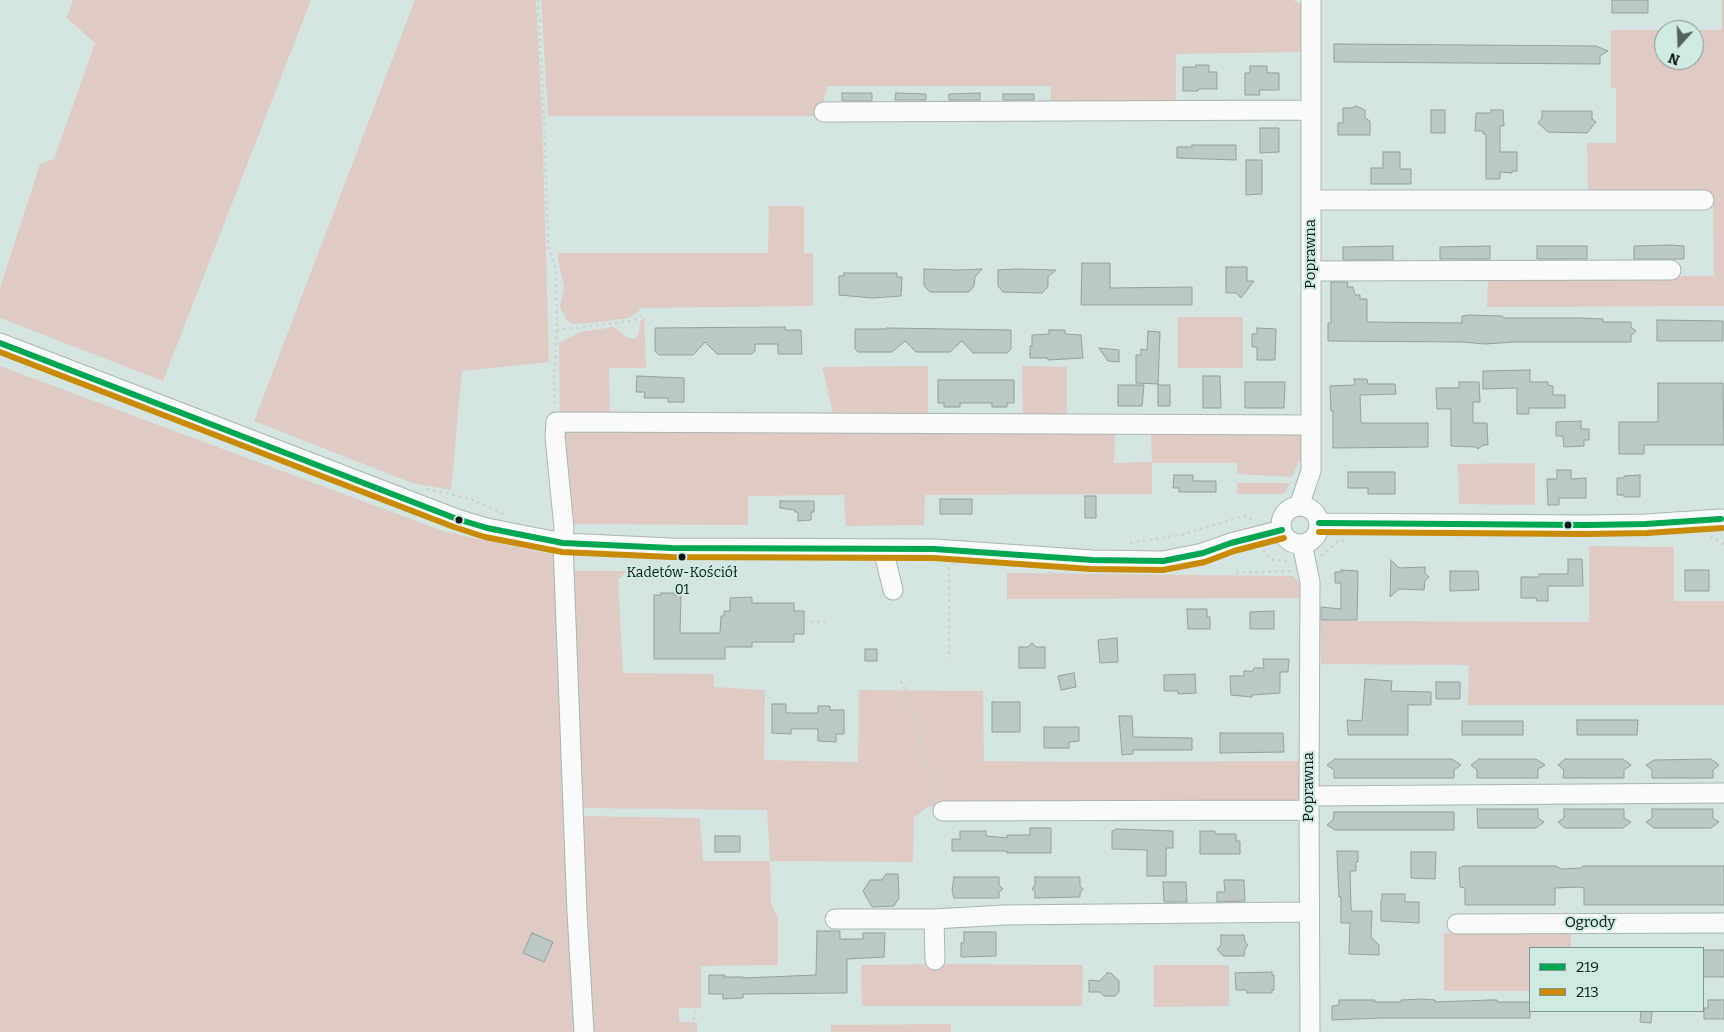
<!DOCTYPE html>
<html>
<head>
<meta charset="utf-8">
<style>
  body { margin:0 }
  #map { position:relative; width:1724px; height:1032px; overflow:hidden; background:#d4e4e0; font-family:Bitter,serif }
  canvas { display:block }
  .legend { position:absolute; left:1529px; top:947px; width:175px; height:65px; box-sizing:border-box; background:#ceeae3; border:1px solid #829691; margin:0; padding:6px 9px; list-style:none; font-size:15px; color:#0f1917 }
  .legend li { display:flex; align-items:center; gap:10px; height:25px }
  .legend b { width:25px; border:1px solid #829691 }
  .north { position:absolute; left:1654px; top:20px; width:50px; height:50px; box-sizing:border-box; background:#ceeae3; border:1px solid #829691; border-radius:50%; rotate:200deg; font-size:14px; font-weight:700; line-height:20px; text-align:center; color:#0f1917 }
  .north::after { content:''; display:block; margin:auto; width:18px; height:22px; background:#54605d; clip-path:polygon(50% 0,100% 100%,50% 72%,0 100%) }
</style>
</head>
<body>
<div id="map">
<canvas width="1724" height="1032"></canvas>
<ul class="legend">
<li><b style="height:6px;background:#00a651"></b>219</li>
<li><b style="height:6px;background:#c98a05"></b>213</li>
</ul>
<div class="north">N</div>
</div>
<script>
const context = document.querySelector('canvas').getContext('2d');
context.lineJoin = 'round';
function fillPath(path, color) { context.fillStyle = color; context.fill(path, 'evenodd'); }
const shape = rows => new Path2D(rows.map(r => 'M' + r).join(''));
function trace(path, color, width, dash) { context.strokeStyle = color; context.lineWidth = width; context.lineCap = dash ? 'butt' : 'round'; context.setLineDash(dash || []); context.stroke(path); }
function label(font, color, halo, rows, align = 'center') {
  context.font = font + ' Bitter,serif'; context.lineWidth = 4; context.setLineDash([]); context.textBaseline = 'middle'; context.strokeStyle = halo; context.fillStyle = color; for (const [text, x, y, turn = 0] of rows) {
    context.save(); context.translate(x, y); context.rotate((+turn || 0) * Math.PI / 180); context.textAlign = isNaN(turn) ? turn : align; if (halo) context.strokeText(text, 0, 0); context.fillText(text, 0, 0); context.restore();
  }
}
fillPath(shape([
  [73,0,311,0,163,381,0,318,0,288,40,164,54,159,95,43,67,18],
  [415,0,536,0,542,116,549,362,462,371,451,490,412,483,254,421],
  [541,0,1293,0,1302,5,1302,52,1176,54,1176,103,1051,104,1051,86,828,86,819,116,548,116],
  [1722,0,1724,0,1724,306,1487,307,1488,276,1714,276,1713,195,1588,195,1587,143,1616,143,1616,88,1611,88,1611,30,1664,30,1664,60,1694,60,1694,30,1665,30,1722,30],
  [769,206,804,206,804,253,813,253,813,306,638,308,640,311,629,318,592,323,574,324,567,321,560,307,564,288,557,253,768,253],
  [644,317,646,368,609,368,610,417,560,417,559,343,580,332,613,327,628,338,635,339,639,333,640,322],
  [1178,317,1243,317,1243,368,1178,368],
  [0,366,446,532,560,556,579,1032,0,1032],
  [928,366,928,417,834,417,822,367],
  [1022,366,1067,367,1067,418,1023,418],
  [559,429,1115,430,1114,463,1152,462,1151,430,1302,431,1302,462,1298,462,1292,477,1237,474,1237,463,1152,463,1152,494,925,495,924,525,846,526,844,495,748,496,748,525,571,524],
  [1535,463,1535,505,1459,504,1458,464],
  [1237,483,1290,483,1284,494,1237,494],
  [1589,546,1674,547,1674,601,1724,601,1724,705,1468,705,1469,665,1321,664,1320,621,1589,622],
  [572,571,627,571,618,580,623,673,714,674,714,687,765,690,764,760,858,762,859,690,983,691,984,761,1087,762,1300,761,1299,802,928,807,914,817,913,862,770,861,771,902,776,915,778,915,778,965,701,966,701,1008,679,1008,679,1022,697,1022,697,1032,590,1032,581,816,700,818,703,861,770,861,767,810,580,808],
  [1007,573,1293,576,1301,585,1300,598,1007,599],
  [1444,933,1571,934,1571,948,1530,948,1530,991,1444,991],
  [940,964,1083,965,1082,1006,862,1006,861,965],
  [1154,965,1229,965,1229,1006,1154,1007],
  [951,1024,951,1032,831,1032,831,1025]
]), '#dfcbc4');
const building = shape([
  [1612,0,1648,0,1648,13,1612,13,1612,0],
  [1334,44,1596,46,1608,51,1600,56,1600,64,1334,62,1334,44],
  [1196,65,1209,65,1209,72,1217,72,1217,89,1198,89,1198,91,1183,91,1183,67,1196,67,1196,65],
  [1250,66,1267,66,1267,73,1279,73,1279,90,1259,90,1260,95,1245,95,1245,73,1250,73,1250,66],
  [842,93,872,93,872,101,842,101,842,93],
  [896,93,926,94,926,100,895,100,896,93],
  [980,93,980,100,949,100,949,94,980,93],
  [1003,94,1034,94,1034,100,1003,100,1003,94],
  [1356,106,1365,110,1365,118,1370,121,1370,135,1338,135,1338,123,1343,123,1343,108,1352,108,1356,106],
  [1431,110,1445,110,1445,133,1431,133,1431,110],
  [1491,110,1503,110,1504,126,1500,126,1500,152,1517,152,1517,171,1512,171,1512,173,1500,172,1500,179,1486,179,1486,134,1483,134,1483,131,1475,131,1476,113,1491,113,1491,110],
  [1542,111,1592,111,1592,119,1596,122,1587,133,1548,132,1538,123,1542,118,1542,111],
  [1260,128,1279,128,1279,152,1260,153,1260,128],
  [1192,145,1236,145,1236,160,1177,158,1177,147,1192,147,1192,145],
  [1383,152,1400,152,1400,169,1411,169,1411,184,1371,184,1371,168,1383,168,1383,152],
  [1246,160,1262,160,1262,194,1246,195,1246,160],
  [1670,245,1684,246,1684,259,1634,259,1634,246,1670,245],
  [1393,246,1393,260,1343,260,1343,247,1393,246],
  [1490,246,1490,259,1440,259,1440,247,1490,246],
  [1537,246,1587,246,1587,259,1537,259,1537,246],
  [1082,263,1110,263,1110,288,1192,287,1192,305,1081,305,1082,263],
  [1226,267,1247,267,1247,281,1254,281,1241,298,1236,293,1226,293,1226,267],
  [924,269,959,270,982,269,975,277,974,286,969,292,930,292,924,286,924,269],
  [998,270,1016,269,1056,270,1048,277,1048,287,1042,293,1003,292,998,286,998,270],
  [844,273,897,273,897,277,902,277,901,296,873,298,839,295,839,276,844,276,844,273],
  [1331,282,1348,282,1347,287,1353,287,1355,295,1360,295,1360,299,1367,299,1367,322,1462,323,1462,316,1469,315,1502,316,1505,318,1579,318,1603,319,1603,322,1631,322,1631,327,1636,331,1631,336,1631,342,1515,342,1485,344,1462,342,1328,341,1328,323,1331,323,1331,282],
  [1657,320,1723,321,1723,341,1657,341,1657,320],
  [785,327,785,330,801,330,802,354,778,354,778,344,755,344,755,351,751,354,717,354,705,342,693,355,659,355,655,351,655,328,785,327],
  [887,328,1011,330,1011,349,1007,353,973,353,962,341,950,352,916,352,905,341,892,352,858,352,855,349,855,329,887,329,887,328],
  [1257,328,1276,329,1275,360,1257,360,1257,347,1252,347,1252,334,1257,334,1257,328],
  [1049,330,1065,330,1065,334,1081,335,1083,358,1048,360,1048,358,1030,358,1030,346,1032,346,1032,335,1049,334,1049,330],
  [1148,331,1160,332,1158,384,1136,383,1136,355,1141,355,1141,349,1147,350,1148,331],
  [1099,348,1119,350,1119,362,1108,361,1099,348],
  [1530,370,1530,382,1548,382,1548,385,1553,386,1553,395,1565,395,1565,408,1529,408,1529,414,1517,414,1517,388,1483,389,1483,371,1530,370],
  [637,376,684,378,684,402,668,402,668,398,644,398,645,392,636,392,637,376],
  [1203,376,1220,376,1221,408,1203,408,1203,376],
  [1354,379,1367,379,1368,384,1395,384,1396,394,1360,395,1361,423,1428,423,1428,447,1333,448,1333,411,1331,411,1330,386,1355,385,1354,379],
  [938,380,1014,380,1014,403,1007,403,1007,407,992,407,992,403,960,403,960,407,944,407,944,403,938,403,938,380],
  [1245,382,1285,382,1284,408,1245,408,1245,382],
  [1459,382,1479,382,1480,402,1473,402,1473,423,1487,423,1488,445,1483,445,1478,449,1476,447,1451,446,1451,409,1437,409,1436,388,1459,388,1459,382],
  [1658,383,1723,383,1724,445,1644,445,1644,454,1619,454,1619,422,1658,422,1658,383],
  [1118,385,1144,385,1142,406,1118,406,1118,385],
  [1158,385,1170,385,1170,406,1158,406,1158,385],
  [1581,421,1581,429,1589,429,1589,440,1584,440,1584,446,1564,447,1563,436,1556,436,1556,422,1581,421],
  [1557,470,1571,470,1571,479,1586,478,1586,498,1559,498,1559,505,1548,505,1547,479,1557,479,1557,470],
  [1348,472,1395,472,1395,494,1368,494,1368,488,1348,488,1348,472],
  [1174,475,1193,475,1193,481,1216,481,1216,492,1179,492,1179,488,1173,488,1174,475],
  [1640,475,1640,497,1624,497,1624,495,1617,495,1617,478,1624,478,1624,476,1640,475],
  [1085,496,1096,496,1096,518,1085,518,1085,496],
  [940,499,972,499,972,514,940,514,940,499],
  [780,501,814,501,814,512,811,512,811,520,798,521,798,512,795,512,795,510,780,508,780,501],
  [1568,559,1582,559,1583,586,1548,586,1548,601,1537,601,1536,598,1521,598,1521,577,1539,577,1539,574,1568,574,1568,559],
  [1391,560,1399,568,1425,567,1425,573,1429,577,1425,581,1424,590,1399,589,1390,597,1391,560],
  [1341,570,1358,571,1357,620,1321,620,1321,607,1341,609,1341,583,1335,583,1335,572,1342,572,1341,570],
  [1685,570,1709,570,1709,591,1685,591,1685,570],
  [1450,571,1478,571,1479,590,1450,591,1450,571],
  [661,593,674,593,674,595,681,595,680,633,720,633,721,616,724,616,724,611,730,611,730,598,752,597,752,603,794,603,794,611,804,611,804,634,794,634,794,642,752,642,752,647,725,647,725,659,654,659,654,595,661,595,661,593],
  [1187,609,1207,609,1207,617,1210,617,1210,629,1188,629,1187,609],
  [1274,611,1274,629,1250,629,1250,612,1274,611],
  [1117,638,1118,662,1100,663,1098,640,1117,638],
  [1032,643,1036,647,1045,647,1045,668,1019,668,1019,647,1028,647,1032,643],
  [865,649,877,649,877,661,865,661,865,649],
  [1263,659,1289,659,1288,672,1280,672,1280,693,1252,695,1252,697,1231,695,1230,676,1244,676,1244,671,1253,671,1254,668,1264,668,1263,659],
  [1074,673,1076,687,1061,690,1058,676,1074,673],
  [1195,674,1196,693,1178,694,1178,691,1164,691,1164,675,1195,674],
  [1365,679,1392,681,1391,691,1431,692,1431,705,1408,705,1408,735,1348,735,1347,720,1362,721,1365,679],
  [1436,682,1460,682,1460,699,1436,699,1436,682],
  [992,702,1020,702,1020,732,992,732,992,702],
  [772,704,786,704,786,713,818,713,818,706,830,706,830,710,844,710,844,734,836,734,836,742,818,741,818,729,791,729,791,734,772,733,772,704],
  [1119,716,1132,716,1133,737,1192,738,1192,750,1133,750,1133,754,1122,755,1119,716],
  [1577,720,1638,720,1637,735,1577,735,1577,720],
  [1462,721,1523,721,1523,735,1462,735,1462,721],
  [1044,727,1079,727,1079,741,1069,742,1069,748,1044,748,1044,727],
  [1220,733,1283,733,1284,752,1220,753,1220,733],
  [1335,759,1452,759,1461,765,1454,770,1454,778,1334,778,1334,770,1327,765,1335,759],
  [1479,759,1536,759,1545,765,1538,769,1538,778,1477,778,1477,770,1471,765,1479,759],
  [1565,759,1623,759,1631,765,1624,770,1624,778,1563,778,1564,770,1558,765,1565,759],
  [1711,759,1719,765,1713,770,1713,778,1652,778,1652,770,1646,765,1654,760,1711,759],
  [1477,809,1538,809,1538,818,1544,822,1536,828,1478,828,1477,809],
  [1564,809,1624,809,1624,818,1631,822,1623,828,1565,828,1558,822,1564,818,1564,809],
  [1652,809,1713,809,1713,818,1719,822,1711,828,1654,828,1646,822,1652,818,1652,809],
  [1334,812,1454,812,1454,830,1335,830,1327,825,1333,820,1334,812],
  [1030,828,1051,828,1051,853,1007,853,1007,851,952,851,952,839,960,839,960,831,986,831,986,836,1007,838,1007,835,1030,835,1030,828],
  [1117,829,1173,831,1173,848,1166,848,1166,876,1147,876,1147,850,1112,849,1112,831,1117,829],
  [1200,831,1215,831,1215,834,1236,834,1236,841,1240,841,1240,854,1200,854,1200,831],
  [715,836,740,836,740,852,715,852,715,836],
  [1337,851,1358,851,1358,862,1356,862,1356,871,1350,871,1351,908,1352,911,1372,911,1371,937,1379,945,1379,955,1349,954,1350,923,1341,923,1341,897,1339,897,1337,851],
  [1411,852,1436,852,1435,879,1411,878,1411,852],
  [1464,866,1556,866,1561,869,1581,868,1583,866,1724,866,1724,905,1584,905,1584,888,1578,887,1555,888,1555,905,1465,905,1465,888,1460,887,1459,868,1464,866],
  [886,874,898,874,899,898,894,906,872,907,863,891,870,880,882,880,886,874],
  [954,877,999,877,999,885,1003,889,999,892,999,898,954,898,952,891,954,877],
  [1035,877,1080,877,1080,886,1083,889,1080,893,1080,897,1035,898,1035,892,1032,889,1035,885,1035,877],
  [1224,880,1244,880,1245,901,1217,902,1217,892,1225,892,1224,880],
  [1163,882,1186,882,1187,902,1164,902,1163,882],
  [1382,894,1405,894,1405,902,1419,902,1419,923,1381,921,1381,900,1382,900,1382,894],
  [817,931,840,931,840,939,863,939,863,933,885,933,884,957,847,959,847,993,743,994,743,998,723,999,723,994,709,994,709,975,725,975,724,977,743,977,743,978,816,975,817,931],
  [964,932,996,932,996,956,961,957,961,943,964,943,964,932],
  [532,933,553,942,544,962,523,953,532,933],
  [1221,935,1244,935,1245,942,1248,945,1245,949,1244,956,1223,956,1217,949,1221,945,1221,935],
  [1703,950,1724,950,1724,977,1703,977,1703,950],
  [1272,972,1272,975,1274,975,1274,990,1272,990,1272,993,1247,993,1246,990,1236,990,1235,973,1272,972],
  [1107,973,1111,973,1119,981,1119,992,1115,996,1104,996,1100,992,1089,992,1089,980,1100,981,1107,973],
  [1422,999,1435,1000,1435,1002,1490,1000,1497,1000,1497,1002,1530,1002,1530,1018,1381,1018,1332,1020,1332,1006,1339,1005,1339,1000,1375,1000,1374,1002,1401,1002,1401,1000,1422,999],
  [1708,1000,1724,1000,1724,1019,1704,1019,1704,1008,1708,1008,1708,1000],
  [1641,1011,1652,1011,1651,1023,1640,1022,1641,1011]
]);
fillPath(building, '#bcc9c6');
trace(building, '#95a19f', 1);
const minor = shape([
  [824,112,1311,110],
  [1311,200,1704,200],
  [1311,271,1671,270],
  [0,343,457,519,487,528,563,543,671,548,934,549,1092,560,1163,561,1203,553,1231,543,1282,530],
  [1299,506,1311,471,1311,0],
  '1281 525a19 19 0 1 1 38 0a19 19 0 1 1-38 0Z',
  [1319,523,1587,525,1646,524,1721,519],
  [1302,544,1310,582,1309,796,1310,1032],
  [883,549,893,590],
  [1309,796,1724,793],
  [943,811,1309,810],
  [835,919,934,919,1004,915,1309,912],
  [934,919,935,960],
  [1457,924,1724,923],
  [584,1032,577,912,563,543,564,528,555,437,556,422,1311,425]
]);
trace(minor, '#aab7b3', 21);
trace(shape([
  [538,0,544,120,548,246,556,270,557,330,554,377,555,407],
  [557,330,631,321,639,318,644,312],
  [427,489,471,499,504,514],
  [1710,537,1724,544],
  [1130,543,1181,535,1240,517,1246,516,1254,521],
  [1263,550,1268,557,1274,560,1290,561],
  [1321,556,1337,542,1345,540],
  [669,566,670,572],
  [949,567,949,659],
  [1236,573,1292,571],
  [804,622,825,622],
  [901,681,908,696,909,708,917,726,920,740,924,749,926,762,932,774,935,797],
  [689,1032,696,1012]
]), '#ccd0cf', 2.5, [2.5, 4]);
trace(minor, '#f9fbfa', 19);
trace(shape([
  [0,343,457,519,487,528,563,543,671,548,934,549,1092,560,1163,561,1203,553,1231,543,1282,530],
  [1319,523,1587,525,1646,524,1721,519]
]), '#00a651', 6);
trace(shape([
  [0,352,454,527,485,537,562,552,671,557,934,558,1091,569,1163,570,1205,562,1234,551,1284,538],
  [1319,532,1587,534,1647,533,1722,528]
]), '#c98a05', 6);
for (const [x, y, r, color] of [
  [459,520,4.5,"#0f1917"],
  [1568,525,4.5,"#0f1917"],
  [682,557,4.5,"#0f1917"]
]) { const dot = new Path2D(); dot.arc(x, y, r, 0, 2 * Math.PI); context.fillStyle = color; context.fill(dot); trace(dot, '#ceeae3', 2); }
label('14px', '#0f1917', '#ceeae3', [
  ["Kadetów-Kościół",682,573],
  ["01",682,590]
]);
label('15px', '#0f1917', '#ceeae3', [
  ["Poprawna",1311,254,-90],
  ["Poprawna",1309,787,-90],
  ["Ogrody",1590,923]
]);
</script>
</body>
</html>
